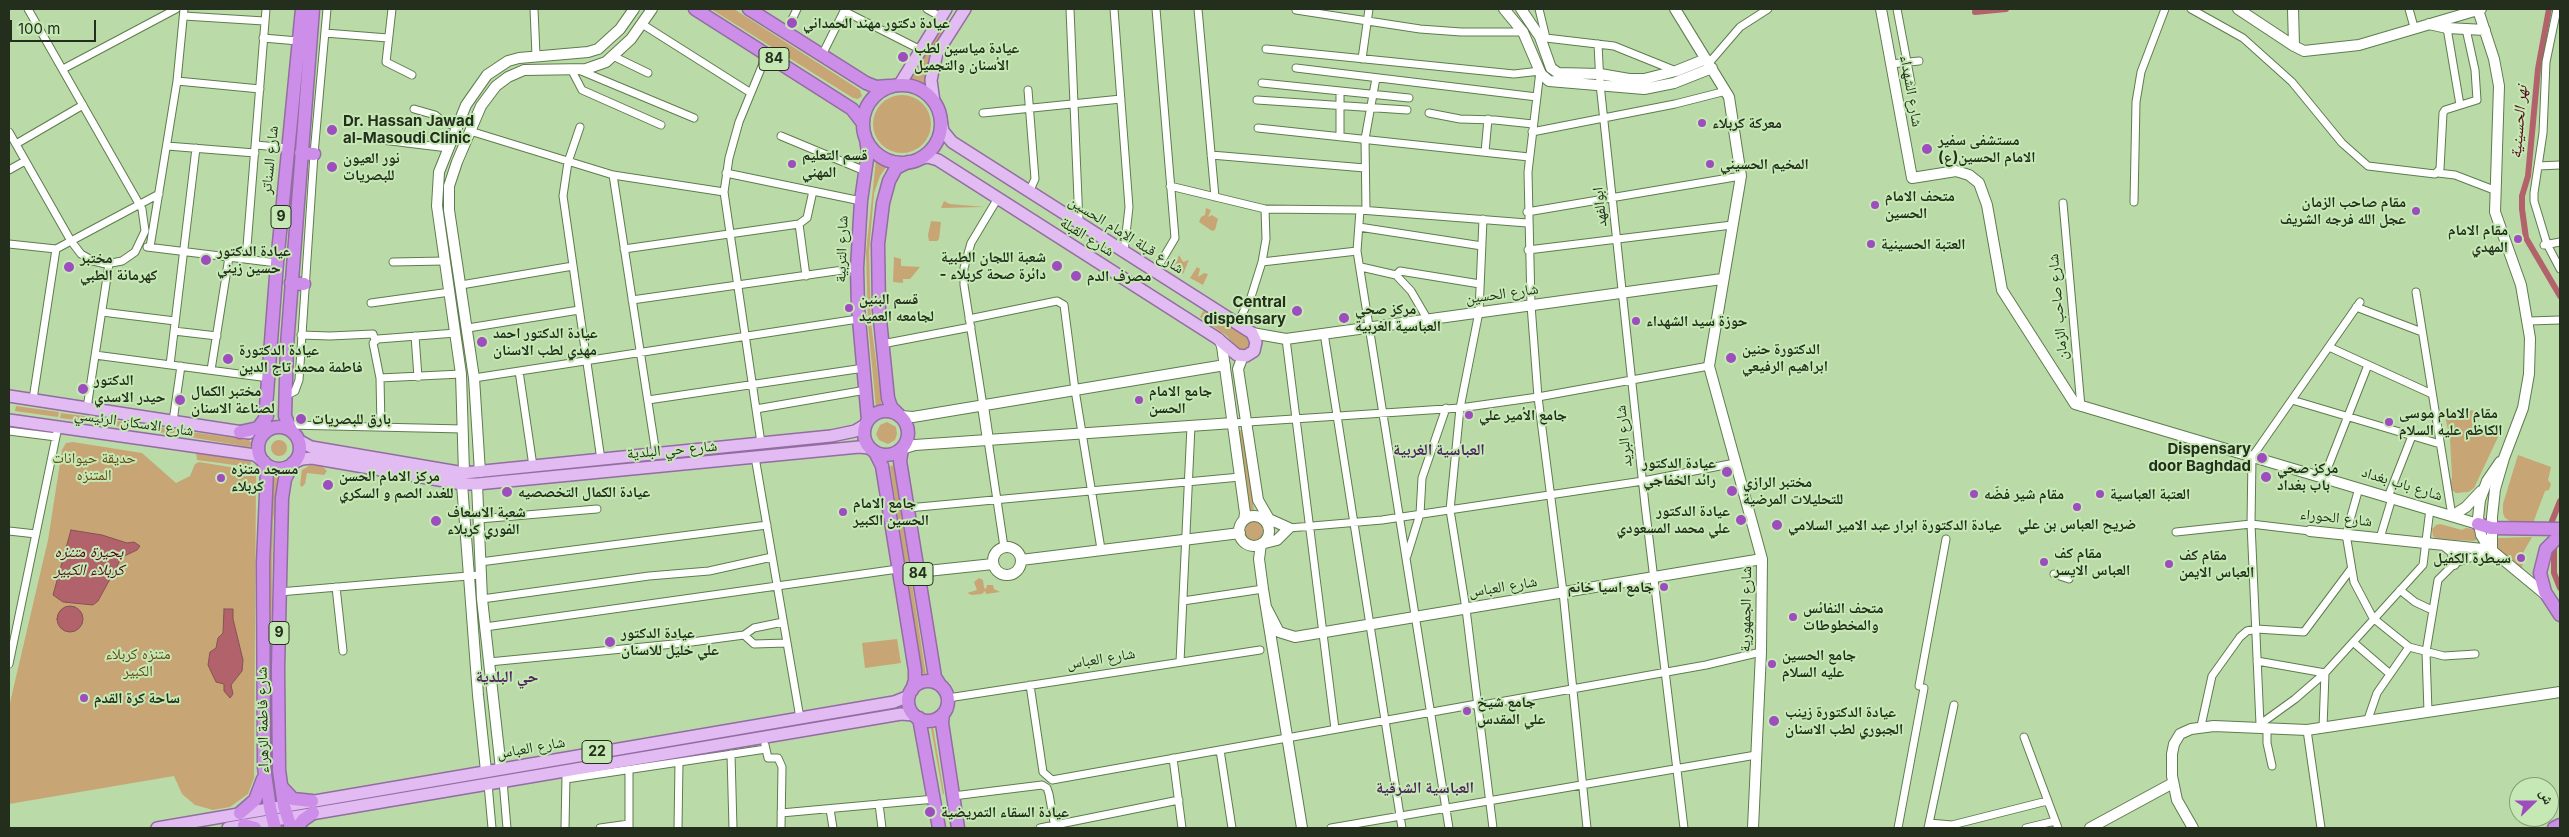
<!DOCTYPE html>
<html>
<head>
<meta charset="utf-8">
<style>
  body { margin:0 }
  #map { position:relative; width:2569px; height:837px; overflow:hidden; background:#badba8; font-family:Inter,"Noto Naskh Arabic",sans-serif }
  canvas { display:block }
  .frame { position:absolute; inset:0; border:10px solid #232f1c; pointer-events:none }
  .north { position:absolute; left:2509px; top:777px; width:50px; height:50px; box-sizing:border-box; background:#c6e8b5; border:1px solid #859e78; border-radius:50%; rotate:68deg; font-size:14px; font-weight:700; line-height:20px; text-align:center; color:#232f1c }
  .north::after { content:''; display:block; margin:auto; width:18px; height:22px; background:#9d4dbd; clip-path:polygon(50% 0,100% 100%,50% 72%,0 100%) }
  .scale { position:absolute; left:10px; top:20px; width:86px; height:22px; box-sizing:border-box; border:2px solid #232f1c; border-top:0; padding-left:6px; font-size:15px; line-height:18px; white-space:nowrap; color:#232f1c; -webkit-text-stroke:4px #c6e8b5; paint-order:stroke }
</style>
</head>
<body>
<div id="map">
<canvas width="2569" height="837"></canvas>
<div class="frame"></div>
<div class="north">ش</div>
<div class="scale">100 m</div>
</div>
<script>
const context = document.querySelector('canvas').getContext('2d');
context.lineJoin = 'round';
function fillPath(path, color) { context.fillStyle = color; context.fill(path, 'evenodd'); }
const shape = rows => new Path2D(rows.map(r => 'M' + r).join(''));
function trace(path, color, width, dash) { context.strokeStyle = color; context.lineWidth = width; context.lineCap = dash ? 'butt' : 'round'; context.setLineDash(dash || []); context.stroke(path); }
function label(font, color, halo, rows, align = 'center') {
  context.font = font + ' Inter,"Noto Naskh Arabic",sans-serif'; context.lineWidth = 4; context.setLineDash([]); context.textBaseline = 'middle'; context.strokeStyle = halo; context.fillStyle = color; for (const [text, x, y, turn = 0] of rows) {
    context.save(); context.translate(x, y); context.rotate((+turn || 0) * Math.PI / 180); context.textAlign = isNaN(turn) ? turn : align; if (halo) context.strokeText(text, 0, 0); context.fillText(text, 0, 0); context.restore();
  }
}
fillPath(shape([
  [711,9,734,9,860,90,862,96,858,99,853,98],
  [940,29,944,33,926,86,917,80,909,80],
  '873 124a29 29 0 1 1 58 0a29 29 0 1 1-58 0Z',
  [876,160,887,166,880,176,874,193,869,252,871,323,882,406,876,408,868,324,866,252],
  [944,201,950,204,985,207,941,208],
  [1206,208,1211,210,1208,217,1212,215,1218,219,1215,230,1212,231,1199,222,1201,217,1205,215],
  [931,221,941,222,939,239,937,241,929,241,928,235],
  [1179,255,1183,262,1189,260,1183,274,1171,266,1176,263],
  [894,257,901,259,901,266,920,267,910,279,903,279,903,283,893,282],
  [1197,267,1200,269,1198,277,1204,273,1208,274,1203,285,1190,278],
  [1204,309,1248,338,1250,347,1245,350,1237,348,1227,336,1200,317],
  [16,406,59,412,58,417,15,411],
  [2460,408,2475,411,2474,431,2499,435,2474,488,2468,492,2456,493,2450,489,2452,476,2450,440,2444,410,2459,412],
  [61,413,99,418,98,423,60,418],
  [101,419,140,424,139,429,101,424],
  [887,422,896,427,897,434,895,440,888,444,879,440,876,434,880,425],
  [142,425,175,429,174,434,141,430],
  [178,430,249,440,252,444,249,447,177,435],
  [1243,430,1254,510,1249,510,1238,431],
  '271 448a8 8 0 1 1 16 0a8 8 0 1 1-16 0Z',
  [73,442,142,453,176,483,190,476,195,464,199,462,248,470,256,475,254,778,248,794,230,807,213,810,195,805,182,794,174,776,9,804,9,707,48,540,62,450,66,443],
  [202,451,203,453,207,451,220,453,220,456,244,458,251,462,250,467,197,460,196,452],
  [2518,455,2551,467,2548,480,2551,484,2549,490,2545,491,2533,523,2510,521,2505,518,2503,513,2503,504],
  [310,465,322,466,327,471,324,475,307,473,305,484,302,487,300,485,302,470],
  [892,465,894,467,926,675,922,673,890,467],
  [273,473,280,474,273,521,271,662,268,662,269,527],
  '1243 531a11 11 0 1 1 22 0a11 11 0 1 1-22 0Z',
  [2440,524,2462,530,2466,528,2474,529,2479,538,2474,541,2437,539,2433,536,2432,529,2436,525],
  [2532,537,2524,551,2522,569,2512,559,2497,550,2494,542,2498,538],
  [979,578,983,580,984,588,986,589,987,585,993,585,994,589,1000,592,986,594,985,591,982,594,972,595,967,593,977,590,974,582],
  [897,639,901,663,865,668,862,643],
  [933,727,944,793,943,795,931,728]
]), '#c8a575');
const water = shape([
  [71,530,102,535,127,543,134,542,140,546,137,550,122,557,98,601,93,605,63,602,53,595,71,530],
  '57 619a13 13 0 1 1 26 0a13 13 0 1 1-26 0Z',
  [224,609,233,609,233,619,243,660,242,671,231,685,233,694,230,698,224,691,224,684,216,682,208,665,210,652,216,648,218,638,223,633,224,609]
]);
fillPath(water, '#b1626a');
trace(water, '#865353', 1);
trace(shape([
  [2549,9,2538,69,2528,176,2522,196,2522,209,2526,238,2560,296],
  [1975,12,2006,9],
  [2553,530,2552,521,2560,501],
  [2554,543,2554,573,2560,588]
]), '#b1626a', 6);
const street = shape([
  [392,9,386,62,412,75],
  [534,9,536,55],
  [927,9,941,17],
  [1070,9,1079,223],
  [1114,9,1129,207,1124,252],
  [1198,9,1215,197],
  [1539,9,1546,38,1543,37],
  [1897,9,1911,83],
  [2191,9,2243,38,2292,82,2342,143,2368,166,2435,174,2440,169,2443,113,2445,110,2477,100,2475,70,2466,29],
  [2409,9,2414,27],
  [2557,9,2546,62,2543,133,2534,193,2534,201,2547,244,2560,269],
  [1296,10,1420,29,1461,32,1523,32],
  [844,11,921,50],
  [184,16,264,21],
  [642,24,751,93],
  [2447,28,2460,105],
  [786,32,797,9],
  [325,33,388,38],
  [263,38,298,41],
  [1546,38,1614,46,1676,71],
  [1598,44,1600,84,1645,505,1684,828],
  [1266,49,1514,74,1540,71,1528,172,1531,305,1538,397,1563,592,1587,828],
  [822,55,845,9],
  [615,57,648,73],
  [1362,59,1369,9],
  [1709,63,1740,27,1768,9],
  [1891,64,1919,61],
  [1296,68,1537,97],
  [63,69,176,9],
  [571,69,582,90,661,125],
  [579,70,694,118],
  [177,81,260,89],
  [1262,83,1409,98],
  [1028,90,1035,179,1029,192],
  [1257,100,1407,110],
  [414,109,435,115,444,122,457,127],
  [983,113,1121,99],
  [1429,113,1460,119,1495,120,1533,124],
  [580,127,568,162,563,196,601,460],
  [1258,128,1529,157],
  [470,131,613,175,724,192],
  [9,132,71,241,81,254,93,261,106,264,122,261,135,252,145,231,142,209,28,9],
  [1532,132,1675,104,1726,91],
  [781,136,865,171],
  [1340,137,1340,92],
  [374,139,448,148],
  [16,144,83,105],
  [256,145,288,148],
  [167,146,255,153],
  [1485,152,1488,119],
  [1211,155,1365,168],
  [2538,166,2560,165],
  [9,170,25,161],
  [726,173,861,201],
  [2438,173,2455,175,2494,190],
  [613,175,656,454],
  [1170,186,1265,209,1360,210,1527,223],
  [2134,202,2136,102,2141,72,2165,9],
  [2063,203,2081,407],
  [1360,210,1357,251,1449,828],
  [1366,210,1365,139,1376,78],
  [1527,212,1741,176],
  [1483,219,1479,312,1460,408,1450,510,1466,609,1493,828],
  [799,224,806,276],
  [1359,227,1482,246],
  [9,244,56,249,159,194],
  [2544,245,2560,242],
  [147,247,277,263],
  [150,247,177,81,184,9],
  [624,249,799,224,807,218,813,191],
  [1528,250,1732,225],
  [246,259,266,9],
  [393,262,445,261],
  [1262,262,1357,251],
  [1361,267,1396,275,1411,291,1425,315],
  [1155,272,1175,238,1156,9],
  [1396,275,1400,271,1480,284],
  [461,285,573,266],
  [2416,292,2452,516],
  [632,300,857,268],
  [371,303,450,292],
  [2356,307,2422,332],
  [102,312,175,321],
  [969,319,1057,301,1064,305,1075,390,1101,549],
  [2529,321,2560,320],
  [1237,324,1251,297,1262,262,1266,239,1265,209],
  [468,328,579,310],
  [174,331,217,336],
  [456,333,378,339,373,343,380,378,461,374],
  [1324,333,1402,828],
  [301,335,330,336,373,334,375,340],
  [415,336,418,377],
  [1286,339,1335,729],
  [882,344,971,327],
  [2329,347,2432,394],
  [95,355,269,378],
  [170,365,196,148],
  [211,370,229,257],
  [519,371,533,466],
  [380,378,381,427],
  [474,378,858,319],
  [285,396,295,391,299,380,314,154,327,9],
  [33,399,56,249],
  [648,400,864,368],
  [2292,400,2440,444],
  [983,406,964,285,964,268,971,243,998,198],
  [87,408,109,264],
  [756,409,866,390],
  [173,421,181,366],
  [1233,423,1460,408,1538,397,1709,366],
  [288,425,463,429],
  [9,431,56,437],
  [988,440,1004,547],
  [761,443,724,192,729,158,739,122,767,54],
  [755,457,800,718],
  [2324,477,2368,365],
  [2359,488,2346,534,2354,582,2373,618,2409,647,2444,656,2475,654],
  [2388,497,2412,436],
  [908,508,1240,477],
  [479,519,597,509],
  [1289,528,1382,520,1509,501,1643,481,1735,463],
  [9,531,36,534],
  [2176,532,2251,524,2310,531],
  [2380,538,2392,498],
  [1407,556,1420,514,1422,478,1446,408],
  [480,562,767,525],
  [2054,574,2069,579],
  [336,587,343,651],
  [2400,590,2415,602,2432,610],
  [279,592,480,575],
  [482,599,649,576,709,571,772,557],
  [1183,601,1263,589],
  [485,627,898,569],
  [744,635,754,628,783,622],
  [2353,642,2390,674],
  [2257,661,2325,673,2323,728],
  [489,662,684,643,744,635,754,644,787,643],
  [1180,662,1191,426],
  [9,664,58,427],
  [1030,685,1043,772,1052,780,1477,704],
  [1919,686,1946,539],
  [948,698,1260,650],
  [1477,706,1706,665,1761,652],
  [2428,712,2426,652,2438,580,2455,563,2487,552],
  [2367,722,2377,693,2409,647],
  [2260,724,2251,524,2252,457,2360,302],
  [2259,725,2295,699,2325,673,2423,565,2430,509],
  [2201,726,2212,676,2240,637,2247,631,2256,629,2304,632,2351,569],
  [2267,729,2267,743,2272,766],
  [2307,730,2321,828],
  [2024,737,2058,828],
  [765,745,768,758,778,758,782,767,781,828],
  [1220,750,1232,828],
  [731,754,733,828],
  [1173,758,1182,828],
  [629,770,629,828],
  [566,779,766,749],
  [503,781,507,828],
  [488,784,492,828],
  [953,796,1042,785,1047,788,1049,794,1055,828],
  [879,804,882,828],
  [830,809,833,828],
  [781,813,935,799],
  [1929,823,1952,825,2047,801],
  [565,828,566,776],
  [600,828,629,824],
  [678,828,679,762],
  [1040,828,1179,800],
  [1331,828,1756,755],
  [1898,828,1924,688],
  [1928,828,1954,705],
  [2026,828,2055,821]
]);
const secondary = shape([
  [1504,9,1523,32,1541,74,1549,81,1644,89,1674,83,1712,68],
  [1521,9,1540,37,1551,68,1558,73,1600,74,1629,79,1644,79,1676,71,1706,59],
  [1675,9,1729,97,1741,176,1709,366,1762,559,1761,652,1753,828],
  [1881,9,1912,178,1956,171,1969,175,1979,183,1987,205,2002,290,2075,404,2478,524],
  [2238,9,2294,46,2304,51,2359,45,2481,9],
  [2293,9,2294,46],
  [2478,10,2494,59,2499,86,2495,212,2521,285,2530,338,2529,374,2523,408,2504,458,2495,489,2492,517,2492,550],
  [2429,24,2447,28,2485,30],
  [1252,333,1286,339,1722,279],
  [1219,339,1222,346,1245,513,1244,520],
  [1243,356,1238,369,1258,500,1269,519,1289,528,1277,540,1261,544],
  [983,406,988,440],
  [900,416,913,417,1225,365],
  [902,449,915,445,1233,423],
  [2500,462,2487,481,2480,500,2478,518,2481,535,2489,548,2547,596],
  [480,472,474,378,449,210,449,186,457,162,481,106,496,86,508,77,524,70,586,69,606,62,631,39,652,9],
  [464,473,461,374,437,206,439,172,466,105,487,75,508,61,519,58,588,52,598,49,620,29,634,9],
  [462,484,478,695,486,771],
  [477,484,482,599,501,769],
  [2452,516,2466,507,2481,491],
  '1239 531a15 15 0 1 1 30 0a15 15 0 1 1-30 0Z',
  [2310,531,2492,550],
  [1261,544,1259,559,1263,589,1302,828],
  [2444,545,2453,552,2454,564],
  '993 561a14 14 0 1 1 28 0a14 14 0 1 1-28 0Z',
  [1021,560,1240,533],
  [918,572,993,564],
  [1266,607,1279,632,1295,637,1762,559],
  [2090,828,2173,783],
  [2193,828,2177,800,2172,776,2172,754,2174,744,2180,734,2191,729,2214,726,2307,730,2560,692]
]);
const primary = shape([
  [900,84,946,9],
  [934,102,931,80,937,53,965,9],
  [919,159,928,157,938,160,1217,338,1237,355,1246,356,1254,351,1256,342,1252,333,952,142,943,131,941,120],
  [9,396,249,433],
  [9,420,255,455,264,462],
  [298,440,311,447,464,473,831,436,855,431,865,425],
  [293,463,302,459,312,458,462,484,477,484,859,447,869,448],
  [157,828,894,702,909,696],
  [228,828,901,714,914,715]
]);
const highway = shape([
  [695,9,852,109,862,122],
  [749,9,866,83,876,87,889,86],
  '863 124a39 39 0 1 1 78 0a39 39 0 1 1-78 0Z',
  [866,139,868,152,861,201,857,268,858,308,868,420],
  [301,153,314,154],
  [291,283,304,284],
  '864 433a22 22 0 1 1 44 0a22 22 0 1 1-44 0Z',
  [900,416,891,407,888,398,879,310,878,244,883,203,889,181,896,168,908,162],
  '258 448a21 21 0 1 1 42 0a21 21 0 1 1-42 0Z',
  [291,430,285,416,287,345,313,9],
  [240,432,258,428,267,416],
  [264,433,277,263,302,9],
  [902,449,900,461,935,677,940,685],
  [875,452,882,466,915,670,915,680,912,690],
  [264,462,267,470,263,563,264,767,270,808,275,828],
  [2478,524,2491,528,2560,529],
  [2560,535,2546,549,2540,573,2545,592,2560,615],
  '908 701a20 20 0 1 1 40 0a20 20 0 1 1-40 0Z',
  [943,714,942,723,958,828],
  [919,718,939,828],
  [281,786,293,799,312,801],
  [240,813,255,800,263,779],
  [244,825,255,828],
  [291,828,284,806,279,770,278,668,282,498,285,479,293,463],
  [297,828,303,820,313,813],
  [2554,828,2560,825]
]);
trace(street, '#5e7c4d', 9);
trace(secondary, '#5e7c4d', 12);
trace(primary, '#926da1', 14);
trace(highway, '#926da1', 15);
trace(street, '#fff', 7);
trace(secondary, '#fff', 10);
trace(primary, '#e1bbf2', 11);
trace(highway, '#cd8ee9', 12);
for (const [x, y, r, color] of [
  [792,23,6,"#9d4dbd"],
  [903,57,6,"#9d4dbd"],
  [1702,123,5,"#9d4dbd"],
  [332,130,6,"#9d4dbd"],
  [1927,149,6,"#9d4dbd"],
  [792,164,5,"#9d4dbd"],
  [1710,164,5,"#9d4dbd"],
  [332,167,6,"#9d4dbd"],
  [1875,205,5,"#9d4dbd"],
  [2416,211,5,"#9d4dbd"],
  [2518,239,5,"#9d4dbd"],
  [1871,244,5,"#9d4dbd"],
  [206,260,6,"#9d4dbd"],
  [1057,266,6,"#9d4dbd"],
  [69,267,6,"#9d4dbd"],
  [1076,276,6,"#9d4dbd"],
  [849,308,5,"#9d4dbd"],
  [1297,311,6,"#9d4dbd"],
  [1344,318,6,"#9d4dbd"],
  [1636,321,5,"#9d4dbd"],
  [482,342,6,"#9d4dbd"],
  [1731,358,6,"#9d4dbd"],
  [228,359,6,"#9d4dbd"],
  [83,389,6,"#9d4dbd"],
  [180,400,6,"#9d4dbd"],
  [1139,400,5,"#9d4dbd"],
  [1469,415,5,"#9d4dbd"],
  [301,419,6,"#9d4dbd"],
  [2389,422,5,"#9d4dbd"],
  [2262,458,6,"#9d4dbd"],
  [1727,472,6,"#9d4dbd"],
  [2266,477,6,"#9d4dbd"],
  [221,478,5,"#9d4dbd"],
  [328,485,6,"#9d4dbd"],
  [1732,491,6,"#9d4dbd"],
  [507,492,6,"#9d4dbd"],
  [1974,494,5,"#9d4dbd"],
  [2100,494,5,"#9d4dbd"],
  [2077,507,5,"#9d4dbd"],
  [843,512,5,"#9d4dbd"],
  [1741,520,6,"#9d4dbd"],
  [436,521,6,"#9d4dbd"],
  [1777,525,6,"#9d4dbd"],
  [2521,558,5,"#9d4dbd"],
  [2044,562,5,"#9d4dbd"],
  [2169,564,5,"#9d4dbd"],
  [1664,587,5,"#9d4dbd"],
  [1793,617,5,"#9d4dbd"],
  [610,642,6,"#9d4dbd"],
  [1772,664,5,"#9d4dbd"],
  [84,698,5,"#9d4dbd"],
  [1467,711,5,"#9d4dbd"],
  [1774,721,6,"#9d4dbd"],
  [930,812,6,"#9d4dbd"]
]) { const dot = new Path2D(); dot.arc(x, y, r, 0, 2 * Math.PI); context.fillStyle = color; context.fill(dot); trace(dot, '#c6e8b5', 2); }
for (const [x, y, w] of [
  [774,59,30],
  [281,217,20],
  [918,574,30],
  [279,633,20],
  [597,752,30]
]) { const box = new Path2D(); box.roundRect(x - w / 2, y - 11.5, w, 23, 4); context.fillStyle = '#c6e8b5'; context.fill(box); trace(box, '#232f1c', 1); }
label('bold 14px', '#232f1c', null, [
  ["84",774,59],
  ["9",281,217],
  ["84",918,574],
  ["9",279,633],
  ["22",597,752]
]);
label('bold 15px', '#232f1c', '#c6e8b5', [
  ["عيادة دكتور مهند الحمداني",803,23],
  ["عيادة مياسين لطب",914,48],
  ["الأسنان والتجميل",914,65],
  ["Dr. Hassan Jawad",343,121],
  ["al-Masoudi Clinic",343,138],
  ["معركة كربلاء",1712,123],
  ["مستشفى سفير",1938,140],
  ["الامام الحسين(ع)",1938,157],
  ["قسم التعليم",802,155],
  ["المهني",802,172],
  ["نور العيون",343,158],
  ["للبصريات",343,175],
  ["المخيم الحسيني",1720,164],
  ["متحف الامام",1885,196],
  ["الحسين",1885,213],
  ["مقام صاحب الزمان",2406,202,"right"],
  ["عجل الله فرجه الشريف",2406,219,"right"],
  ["مقام الامام",2508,230,"right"],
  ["المهدي",2508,247,"right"],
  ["العتبة الحسينية",1881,244],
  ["عيادة الدكتور",217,251],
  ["حسين زيني",217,268],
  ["شعبة اللجان الطبية",1046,257,"right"],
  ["- دائرة صحة كربلاء",1046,274,"right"],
  ["مختبر",80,258],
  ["كهرمانة الطبي",80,275],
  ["مصرف الدم",1087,276],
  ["قسم البنين",859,299],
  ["لجامعه العميد",859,316],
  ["Central",1286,302,"right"],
  ["dispensary",1286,319,"right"],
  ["مركز صحي",1355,309],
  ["العباسية الغربية",1355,326],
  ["حوزة سيد الشهداء",1646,321],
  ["عيادة الدكتور احمد",493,333],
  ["مهدي لطب الاسنان",493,350],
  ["الدكتورة حنين",1742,349],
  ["ابراهيم الرفيعي",1742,366],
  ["عيادة الدكتورة",239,350],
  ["فاطمة محمد تاج الدين",239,367],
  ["الدكتور",94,380],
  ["حيدر الاسدي",94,397],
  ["مختبر الكمال",191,391],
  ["لصناعة الاسنان",191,408],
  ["جامع الامام",1149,391],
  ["الحسن",1149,408],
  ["مقام الامام موسى",2399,413],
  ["الكاظم عليه السلام",2399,430],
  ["جامع الأمير علي",1479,415],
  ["بارق للبصريات",312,419],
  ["Dispensary",2251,449,"right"],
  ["door Baghdad",2251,466,"right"],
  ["عيادة الدكتور",1716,463,"right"],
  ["رائد الخفاجي",1716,480,"right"],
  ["مركز صحي",2277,468],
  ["باب بغداد",2277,485],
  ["مسجد متنزه",231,469],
  ["كربلاء",231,486],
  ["مركز الامام الحسن",339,476],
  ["للغدد الصم و السكري",339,493],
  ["مختبر الرازي",1743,482],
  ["للتحليلات المرضية",1743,499],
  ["عيادة الكمال التخصصيه",518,492],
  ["مقام شير فضّه",1984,494],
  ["العتبة العباسية",2110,494],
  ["جامع الامام",853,503],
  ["الحسين الكبير",853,520],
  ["عيادة الدكتور",1730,511,"right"],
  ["علي محمد المسعودي",1730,528,"right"],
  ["شعبة الاسعاف",447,512],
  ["الفوري كربلاء",447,529],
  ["ضريح العباس بن علي",2077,524,"center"],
  ["عيادة الدكتورة ابرار عبد الامير السلامي",1788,525],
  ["مقام كف",2054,553],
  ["العباس الايسر",2054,570],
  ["مقام كف",2179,555],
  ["العباس الايمن",2179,572],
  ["سيطرة الكفيل",2511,558,"right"],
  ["جامع اسيا خانم",1654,587,"right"],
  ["متحف النفائس",1803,608],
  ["والمخطوطات",1803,625],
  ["عيادة الدكتور",621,633],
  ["علي خليل للاسنان",621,650],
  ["جامع الحسين",1782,655],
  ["عليه السلام",1782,672],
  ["ساحة كرة القدم",94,698],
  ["جامع شيخ",1477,702],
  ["علي المقدس",1477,719],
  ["عيادة الدكتورة زينب",1785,712],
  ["الجبوري لطب الاسنان",1785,729],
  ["عيادة السقاء التمريضية",941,812]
], 'left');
label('15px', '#232f1c', '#c6e8b5', [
  ["شارع الشهداء",1911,91,80],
  ["شارع السناتر",270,160,-84],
  ["ابوالفهد",1600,207,-96],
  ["شارع قبلة الإمام الحسين",1126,235,32],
  ["شارع القبلة",1087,237,32],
  ["شارع التربية",842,249,-88],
  ["شارع الحسين",1502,294,-8],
  ["شارع صاحب الزمان",2058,307,-95],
  ["شارع الاسكان الرئيسي",134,423,8],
  ["شارع البريد",1624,436,-96],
  ["شارع حي البلدية",672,450,-5],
  ["شارع باب بغداد",2402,484,17],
  ["شارع الحوراء",2336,518,6],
  ["شارع العباس",1503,587,-9],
  ["شارع الجمهورية",1746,609,-89],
  ["شارع العباس",1101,659,-9],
  ["شارع فاطمة الزهراء",263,720,-91],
  ["شارع العباس",531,748,-10]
]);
label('15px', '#654510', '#c6e8b5', [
  ["حديقة حيوانات",94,458],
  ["المتنزه",94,475],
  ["متنزه كربلاء",138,654],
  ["الكبير",138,671]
]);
label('italic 16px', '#520719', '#c6e8b5', [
  ["نهر الحسينية",2519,122,-85],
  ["بحيرة متنزه",89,552],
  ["كربلاء الكبير",89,570]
]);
label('bold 16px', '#4e285f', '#c6e8b5', [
  ["العباسية الغربية",1439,450],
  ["حي البلدية",507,677],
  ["العباسية الشرقية",1425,788]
]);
</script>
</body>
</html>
